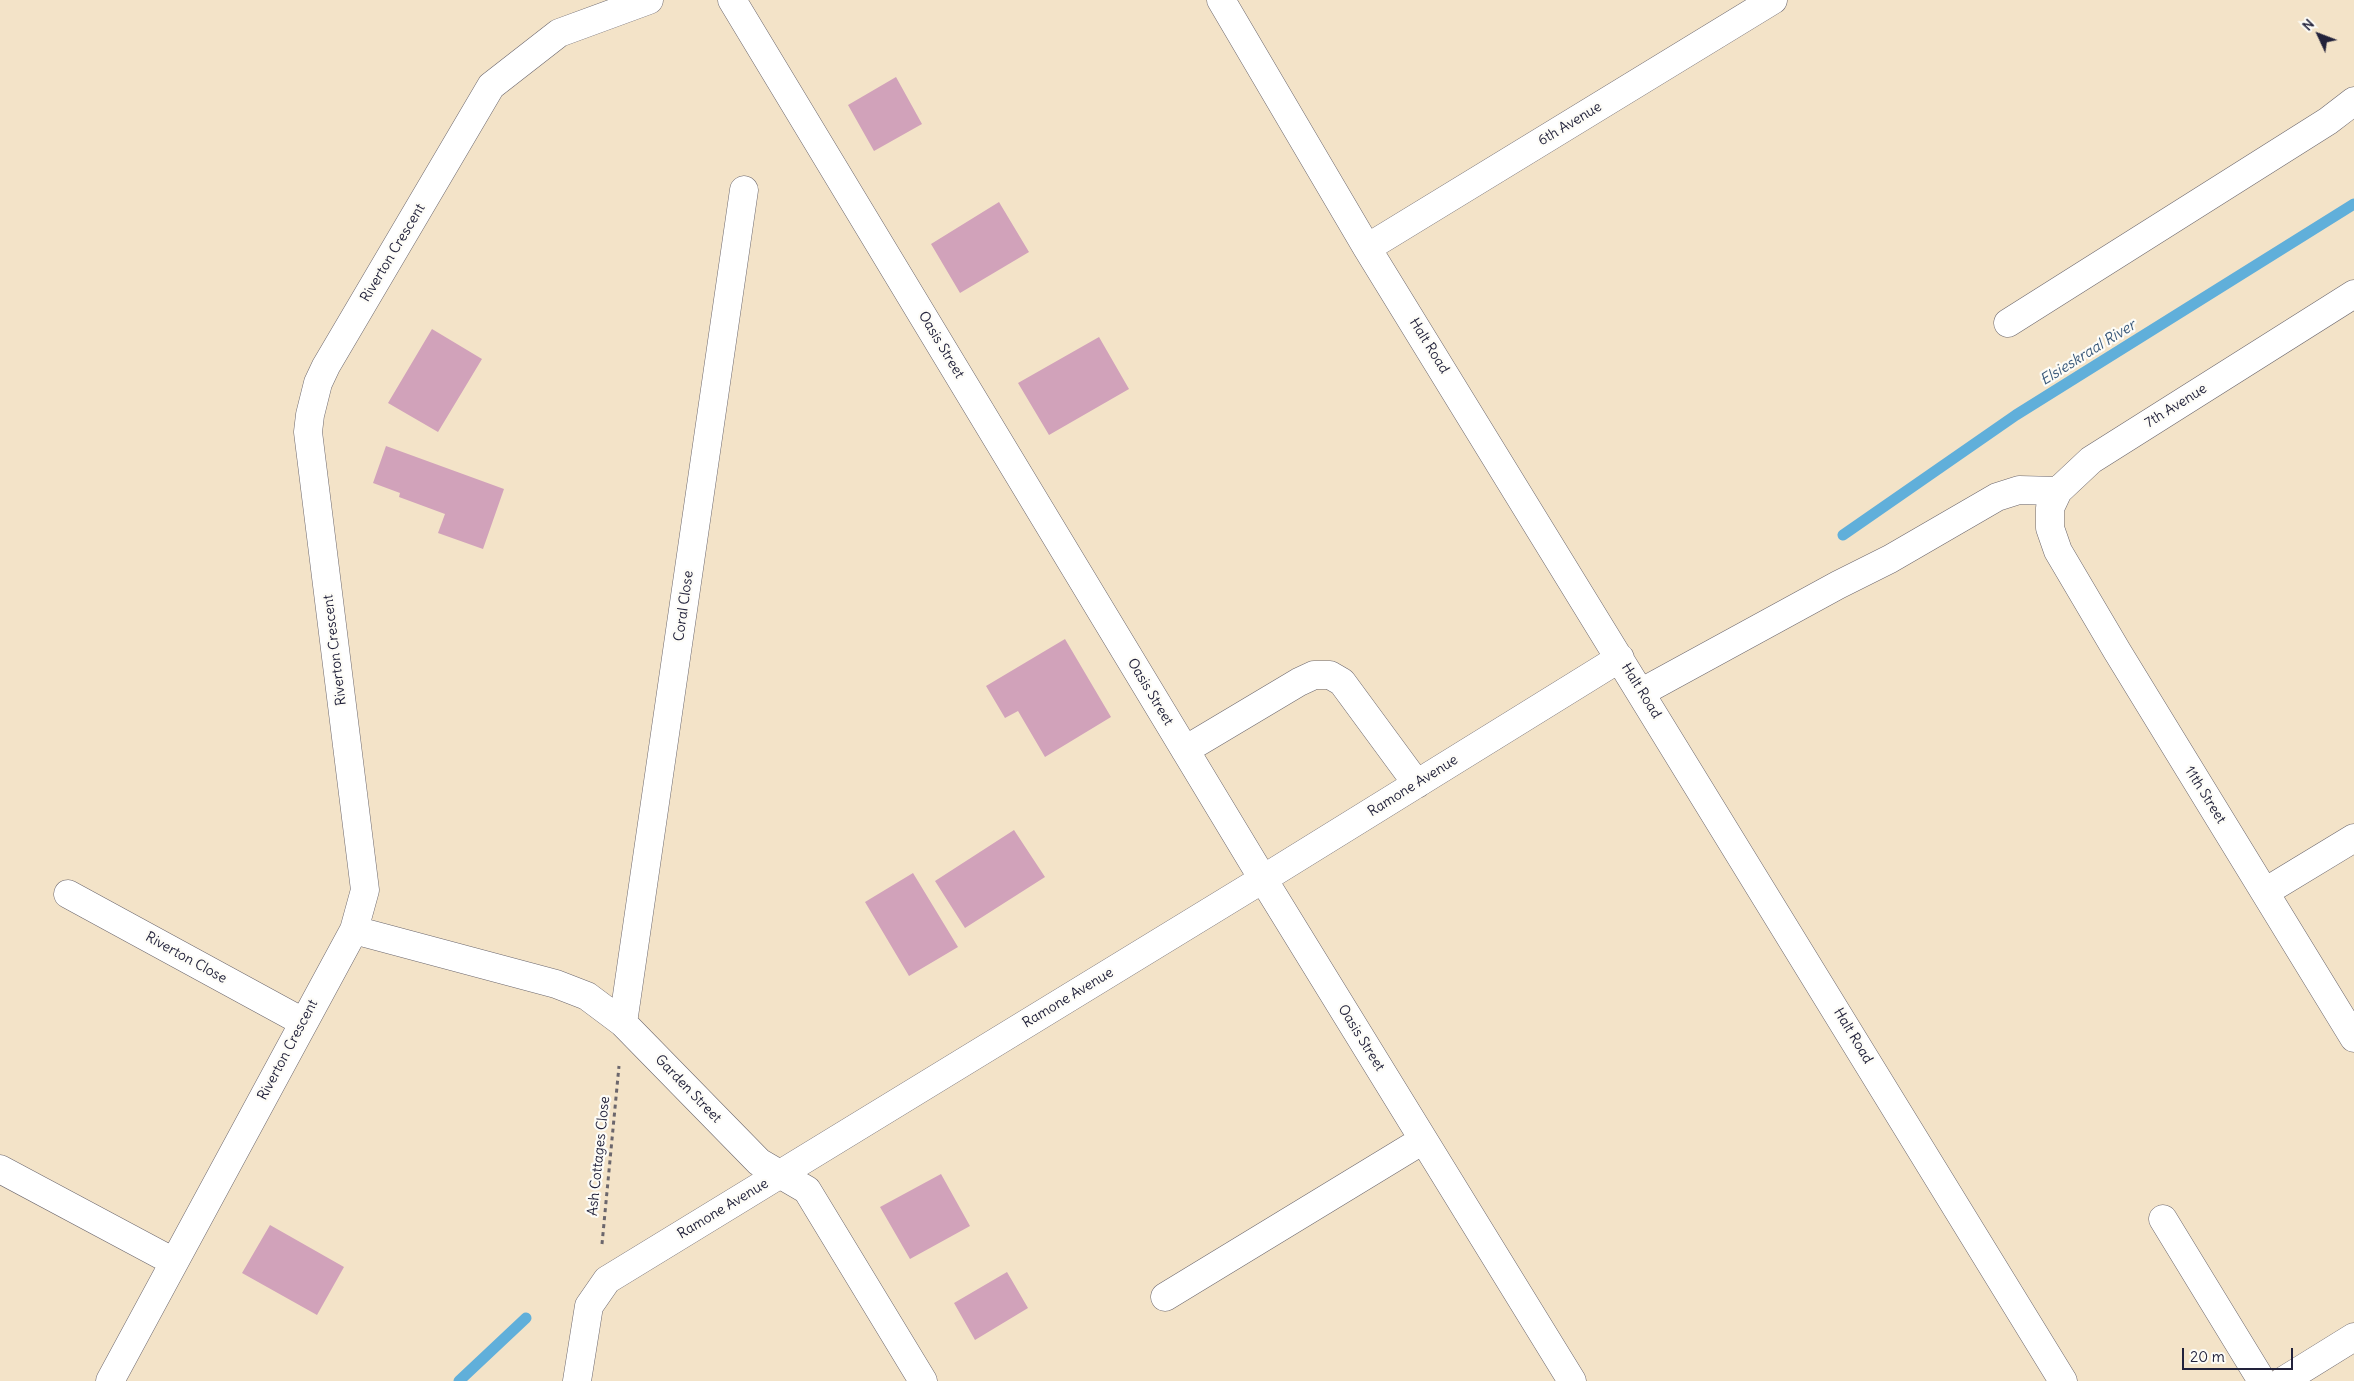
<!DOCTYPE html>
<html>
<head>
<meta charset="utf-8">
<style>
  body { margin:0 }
  #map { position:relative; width:2354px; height:1381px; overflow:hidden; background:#f3e3c8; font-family:Delius,sans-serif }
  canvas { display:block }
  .north { position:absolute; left:2294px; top:10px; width:50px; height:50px; -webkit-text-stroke:4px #fdfcf7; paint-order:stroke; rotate:313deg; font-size:14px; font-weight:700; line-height:20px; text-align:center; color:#22223b }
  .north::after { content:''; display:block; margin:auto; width:18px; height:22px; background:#22223b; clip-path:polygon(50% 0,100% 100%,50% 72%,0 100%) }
  .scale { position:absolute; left:2182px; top:1348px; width:111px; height:22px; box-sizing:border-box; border:2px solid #22223b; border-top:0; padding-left:6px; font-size:15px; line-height:18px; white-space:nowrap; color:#22223b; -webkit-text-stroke:4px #fdfcf7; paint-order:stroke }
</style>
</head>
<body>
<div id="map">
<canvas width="2354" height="1381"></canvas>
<div class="north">N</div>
<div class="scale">20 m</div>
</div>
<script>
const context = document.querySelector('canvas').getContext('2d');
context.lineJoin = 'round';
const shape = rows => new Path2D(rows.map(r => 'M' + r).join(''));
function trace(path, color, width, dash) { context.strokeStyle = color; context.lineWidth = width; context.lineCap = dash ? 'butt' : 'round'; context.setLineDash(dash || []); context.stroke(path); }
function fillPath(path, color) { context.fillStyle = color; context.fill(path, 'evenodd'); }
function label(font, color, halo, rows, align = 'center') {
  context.font = font + ' Delius,sans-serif'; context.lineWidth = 4.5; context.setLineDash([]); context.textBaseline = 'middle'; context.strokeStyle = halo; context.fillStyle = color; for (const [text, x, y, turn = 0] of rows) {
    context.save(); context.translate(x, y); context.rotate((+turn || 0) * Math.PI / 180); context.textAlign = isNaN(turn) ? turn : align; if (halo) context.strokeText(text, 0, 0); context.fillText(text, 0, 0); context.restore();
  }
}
trace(shape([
  [1843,535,2016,415,2354,204],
  [459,1381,526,1318]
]), '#60afda', 11);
fillPath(shape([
  [896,77,922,124,874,151,848,105],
  [999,202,1029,252,960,293,931,244],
  [432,329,482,359,438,432,388,403],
  [1099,337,1129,389,1049,435,1018,383],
  [386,446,504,489,483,549,438,533,445,514,399,497,400,493,373,483],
  [1065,639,1111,717,1045,757,1018,711,1005,718,986,686],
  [1014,830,1045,877,965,928,935,881],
  [913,873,958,947,909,976,865,902],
  [941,1174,970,1226,910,1259,880,1207],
  [270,1225,344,1267,317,1315,242,1273],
  [1007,1272,1028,1308,975,1340,954,1303]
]), '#d1a2ba');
const minor = shape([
  [732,0,1263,879,1572,1381],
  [1221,0,1367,248,2063,1381],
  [1367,248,1773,0],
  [2354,294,2091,460,2058,491,2050,508,2050,528,2058,551,2117,651,2354,1038],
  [2008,323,2328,121,2354,101],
  [1642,692,1838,585,1890,559,1997,497,2019,490,2058,491],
  [1185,750,1299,682,1314,675,1330,675,1342,682,1417,784],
  [2265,892,2354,838],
  [68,894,303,1022],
  [354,930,556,984,587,996,623,1023,759,1162,807,1190,923,1381],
  [623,1023,744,190],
  [0,1169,174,1262],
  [2163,1219,2262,1381],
  [1165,1297,1423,1140],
  [110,1381,354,930,365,890,308,432,310,415,318,383,326,366,491,86,559,33,649,0],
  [577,1381,589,1306,607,1280,1263,879,1620,658],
  [2283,1381,2354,1337]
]);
trace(minor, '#6b666c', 29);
trace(shape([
  [602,1244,619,1066]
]), '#6b666c', 3, [4, 4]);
trace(minor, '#fff', 28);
label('14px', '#22223b', '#fdfcf7', [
  ["6th Avenue",1570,124,-31],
  ["Riverton Crescent",393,253,-59],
  ["Oasis Street",941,345,59],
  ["Halt Road",1429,346,58],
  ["7th Avenue",2176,406,-32],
  ["Coral Close",684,606,-82],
  ["Riverton Crescent",335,650,-97],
  ["Halt Road",1641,691,58],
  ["Oasis Street",1150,692,59],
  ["Ramone Avenue",1413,786,-32],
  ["11th Street",2205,795,58],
  ["Riverton Close",186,958,29],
  ["Ramone Avenue",1068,998,-31],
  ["Halt Road",1853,1036,59],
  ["Oasis Street",1361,1038,58],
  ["Riverton Crescent",288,1050,-62],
  ["Garden Street",688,1089,46],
  ["Ash Cottages Close",599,1156,-84],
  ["Ramone Avenue",723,1209,-31]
]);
label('italic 15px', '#3b5a7b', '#fdfcf7', [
  ["Elsieskraal River",2088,353,-32]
]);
</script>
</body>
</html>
